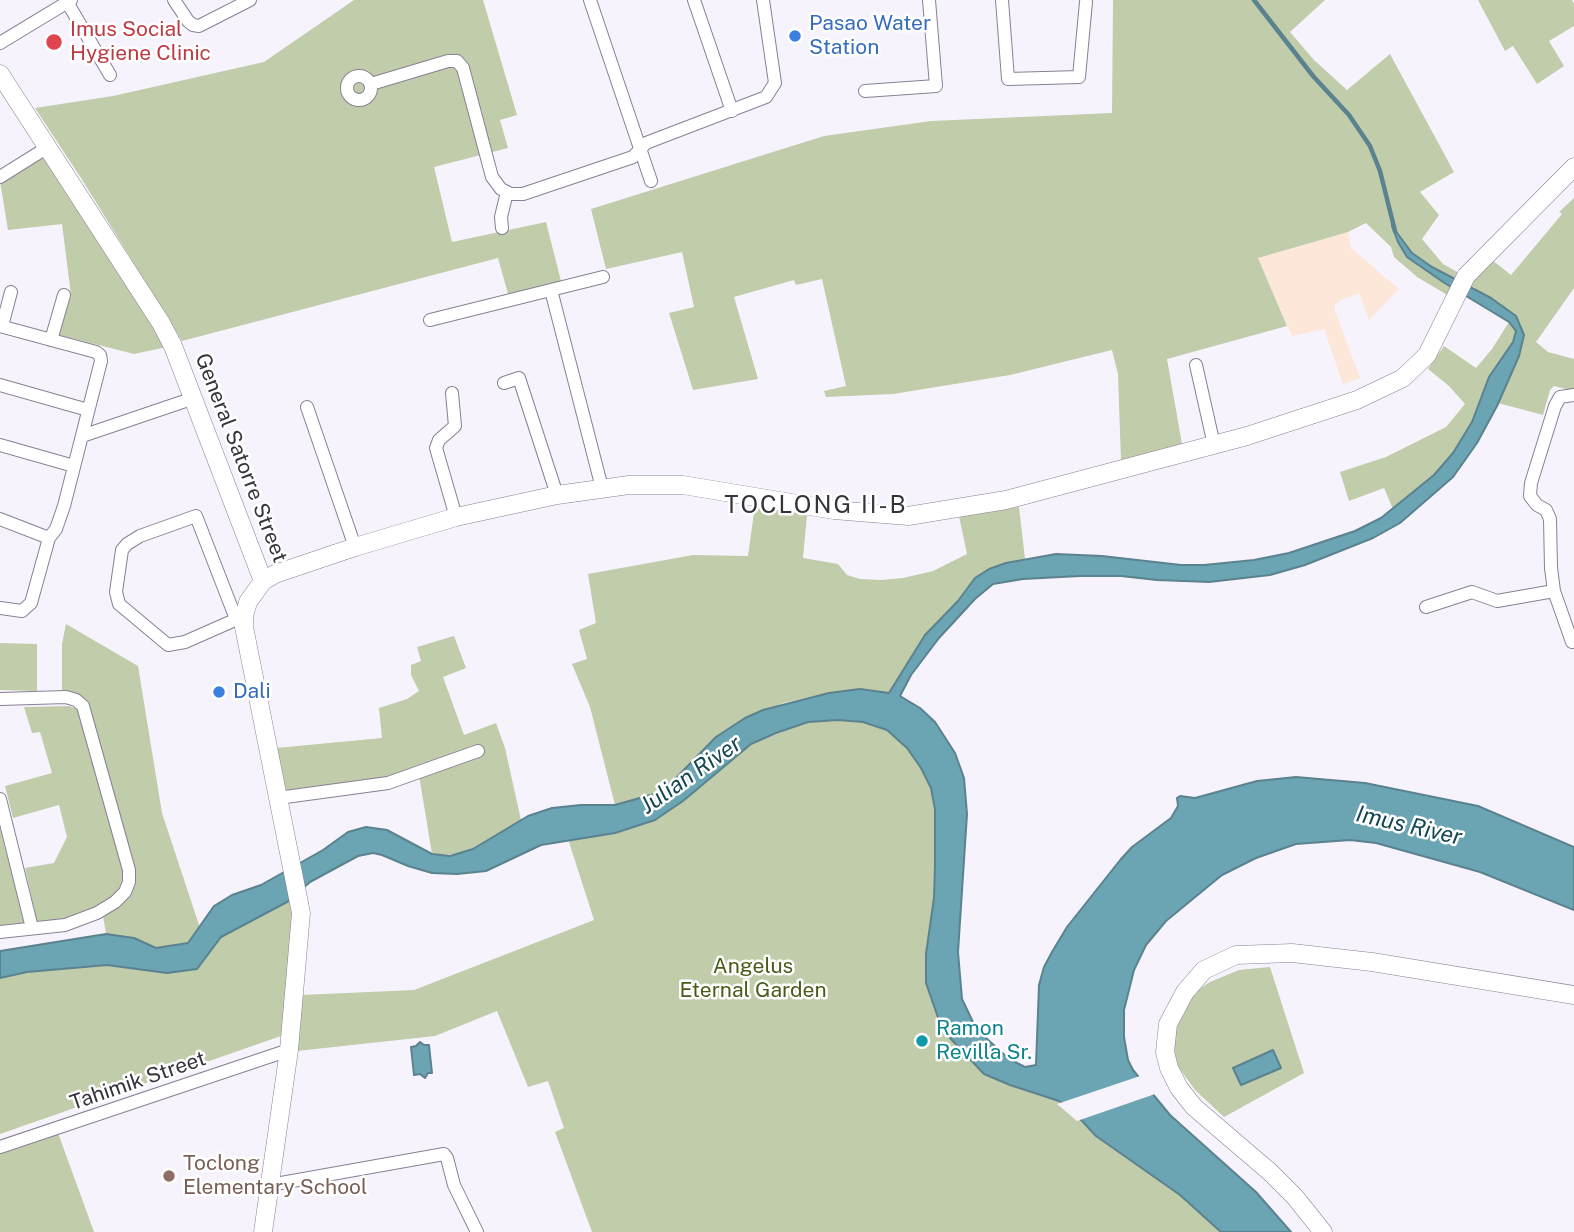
<!DOCTYPE html>
<html>
<head>
<meta charset="utf-8">
<style>
  body { margin:0 }
  canvas { display:block; background:#f7f3fd }
</style>
</head>
<body>
<canvas width="1574" height="1232"></canvas>
<script>
const context = document.querySelector('canvas').getContext('2d');
context.lineJoin = 'round';
function fillPath(path, color) { context.fillStyle = color; context.fill(path, 'evenodd'); }
const shape = rows => new Path2D(rows.map(r => 'M' + r).join(''));
function trace(path, color, width, dash) { context.strokeStyle = color; context.lineWidth = width; context.lineCap = dash ? 'butt' : 'round'; context.setLineDash(dash || []); context.stroke(path); }
function label(font, color, halo, rows, align = 'center') {
  context.font = font + ' "Public Sans",sans-serif'; context.lineWidth = 5; context.setLineDash([]); context.textBaseline = 'middle'; context.strokeStyle = halo; context.fillStyle = color; for (const [text, x, y, turn = 0] of rows) {
    context.save(); context.translate(x, y); context.rotate((+turn || 0) * Math.PI / 180); context.textAlign = isNaN(turn) ? turn : align; if (halo) context.strokeText(text, 0, 0); context.fillText(text, 0, 0); context.restore();
  }
}
fillPath(shape([
  [1348,232,1351,248,1399,289,1369,320,1359,293,1339,301,1335,305,1335,311,1360,378,1343,384,1324,329,1292,336,1258,258]
]), '#fce7d8');
fillPath(shape([
  [354,0,483,0,517,115,500,120,508,148,434,167,452,242,546,222,561,281,508,294,498,258,182,341,81,178,35,108,113,96,264,62],
  [1113,0,1325,0,1290,32,1314,60,1347,90,1390,54,1454,172,1420,192,1439,215,1422,239,1443,264,1459,273,1449,296,1417,277,1394,257,1391,247,1366,223,1348,232,1258,258,1287,326,1167,359,1182,444,1121,461,1118,374,1112,350,1010,375,893,394,826,397,824,391,846,386,822,279,796,285,794,280,734,297,758,379,693,390,669,313,694,307,682,252,606,269,591,209,824,136,931,121,1112,113],
  [1478,0,1572,0,1574,4,1574,26,1549,41,1564,66,1537,84,1513,46,1505,51],
  [43,157,127,283,167,347,134,354,59,335,71,295,62,224,8,230,0,181],
  [1574,198,1574,288,1536,342,1548,352,1574,359,1574,391,1554,386,1550,390,1543,415,1498,403,1519,356,1516,316,1470,285,1487,256,1511,275,1562,214,1559,212],
  [1509,322,1516,331,1513,342,1489,377,1472,422,1453,453,1434,475,1393,509,1384,488,1349,501,1340,472,1386,457,1446,427,1465,404,1449,386,1428,369,1444,346,1476,368,1492,349],
  [755,505,807,515,803,558,838,564,847,575,860,579,881,580,903,578,933,571,967,554,959,516,1019,507,1025,559,1006,563,975,578,958,601,925,635,889,693,829,693,783,703,716,737,674,780,654,794,615,805,590,707,572,664,587,659,579,630,596,623,588,574,693,555,748,556],
  [66,624,138,666,162,813,200,928,188,943,156,948,134,938,106,934,103,916,133,883,90,713,62,692,62,644],
  [454,636,466,668,443,677,464,735,496,723,505,748,521,820,473,849,459,854,441,855,432,854,418,769,401,776,287,793,284,789,276,748,382,738,379,708,407,699,419,691,411,675,411,665,421,661,417,647],
  [0,643,37,644,37,691,0,690],
  [69,706,80,710,121,862,123,882,114,897,92,911,70,918,37,922,25,868,54,863,67,837,59,805,13,818,5,786,52,773,40,732,32,733,24,707],
  [838,720,863,722,887,730,907,748,921,768,931,788,935,809,935,865,934,898,926,954,926,983,942,1029,1010,1085,1059,1101,1070,1108,1180,1195,1221,1232,592,1232,555,1132,564,1128,548,1081,528,1087,497,1011,435,1036,297,1051,301,995,414,990,594,920,568,839,615,833,656,820,683,801,751,744,808,722],
  [0,828,25,923,0,926],
  [292,897,294,908,281,1036,0,1134,0,978,27,972,107,965,197,969,221,937],
  [1270,967,1304,1073,1224,1117,1195,1090,1177,1065,1173,1041,1178,1019,1196,991,1210,982,1239,970],
  [58,1133,94,1232,0,1232,0,1151]
]), '#c0ccaa');
const water = shape([
  [1392,226,1412,253,1432,267,1491,298,1516,316,1524,335,1519,356,1497,406,1477,443,1453,477,1400,523,1373,538,1305,565,1270,575,1209,582,1157,580,1121,576,1080,576,1023,579,993,584,975,599,939,638,911,675,900,696,920,708,935,722,955,753,964,778,967,814,958,952,962,999,973,1022,985,1037,1009,1059,1025,1067,1036,1065,1039,985,1044,967,1052,952,1067,927,1121,859,1132,847,1171,818,1178,806,1177,798,1180,796,1195,798,1257,781,1296,777,1365,783,1478,806,1574,847,1574,910,1480,872,1376,843,1350,840,1296,844,1256,858,1222,875,1166,921,1146,945,1134,970,1124,1010,1124,1037,1128,1060,1133,1070,1170,1115,1256,1192,1291,1232,1221,1232,1180,1195,1096,1136,1070,1108,1059,1101,1010,1085,984,1074,950,1038,942,1029,926,983,926,954,934,898,935,865,935,809,931,788,921,768,907,748,887,730,863,722,838,720,808,722,776,733,751,744,683,801,655,820,615,833,541,845,486,871,457,874,432,873,408,866,382,855,373,853,358,856,310,882,287,902,221,937,197,969,167,973,107,965,27,972,0,978,0,951,106,934,134,938,156,948,188,943,214,906,232,895,261,885,323,850,348,832,366,827,387,830,432,854,450,856,473,849,528,816,552,808,581,805,615,805,654,794,674,780,716,737,745,718,763,710,829,693,860,689,889,693,925,635,958,601,975,578,989,569,1006,563,1056,554,1102,556,1181,565,1204,565,1254,560,1289,553,1355,531,1381,518,1434,475,1453,453,1472,422,1489,377,1513,342,1516,331,1509,322,1443,282,1407,257,1398,242,1392,226],
  [420,1042,424,1045,429,1045,432,1073,428,1073,425,1078,420,1074,414,1075,411,1047,416,1046,420,1042],
  [1273,1050,1281,1068,1241,1085,1233,1068,1273,1050]
]);
fillPath(water, '#6ba4b3');
trace(water, '#5b828f', 2);
fillPath(shape([
  [1143,1075,1158,1093,1077,1121,1057,1104]
]), '#f7f3fd');
trace(shape([
  [1254,0,1313,76,1349,115,1370,146,1380,171,1395,231]
]), '#5b828f', 4.5);
const street = shape([
  [174,0,188,21,193,25,199,26,250,0],
  [590,0,651,181],
  [694,0,732,111],
  [1002,0,1008,79,1079,77,1086,2],
  [67,2,110,75],
  [0,43,71,0],
  '347 88a12 12 0 1 1 24 0a12 12 0 1 1-24 0Z',
  [371,84,448,61,457,61,463,68,492,177,501,189,511,194,523,194,633,157,646,143,766,97,775,83,763,0],
  [865,91,936,86,929,0],
  [0,177,48,147],
  [502,228,501,217,507,192],
  [551,290,602,488],
  [430,320,603,277],
  [0,326,96,352,100,355,101,361,64,506,56,529,49,538,31,603,22,611,0,608],
  [2,326,11,292],
  [51,340,64,295],
  [1196,365,1214,445],
  [504,383,519,378,557,495],
  [0,385,88,410],
  [452,393,455,426,439,440,436,448,456,517],
  [307,407,355,547],
  [82,436,194,398],
  [0,445,74,466],
  [0,519,49,538],
  [1426,607,1472,592,1497,601,1554,591],
  [236,619,196,516,140,536,127,544,122,550,116,592,119,604,168,645,185,642,244,616],
  [1572,642,1554,591,1551,568,1550,519,1546,510,1537,505,1530,496,1531,483,1555,406,1560,397,1574,395],
  [0,699,66,697,76,700,83,706,129,870,129,882,125,892,115,902,97,913,65,925,0,932],
  [278,798,388,783,478,751],
  [0,799,32,928],
  [0,1147,289,1050],
  [270,1185,444,1154,447,1158,454,1185,477,1232]
]);
const secondary = shape([
  [0,74,161,323,173,346,263,581,248,602,244,616,244,627,301,913,289,1050,263,1232],
  [263,581,275,574,355,547,456,517,557,495,629,485,683,485,834,510,908,516,1006,500,1247,436,1357,400,1403,378,1427,355,1466,276,1574,167],
  [1323,1232,1295,1197,1270,1172,1194,1107,1179,1088,1169,1068,1165,1052,1168,1024,1185,992,1204,970,1236,955,1292,953,1372,962,1574,995]
]);
trace(street, '#878095', 14);
trace(secondary, '#878095', 19);
trace(street, '#fff', 12);
trace(secondary, '#fff', 18);
for (const [x, y, r, color] of [
  [795,36,7,"#3f7fe0"],
  [54,42,9,"#e0444e"],
  [219,692,7,"#3f7fe0"],
  [922,1041,7,"#0f9aa8"],
  [169,1176,7,"#8d6e63"]
]) { const dot = new Path2D(); dot.arc(x, y, r, 0, 2 * Math.PI); context.fillStyle = color; context.fill(dot); trace(dot, '#fff', 2.5); }
label('21px', '#366cbe', '#fff', [
  ["Pasao Water",809,24],
  ["Station",809,48],
  ["Dali",233,692]
], 'left');
label('21px', '#be3a42', '#fff', [
  ["Imus Social",70,30],
  ["Hygiene Clinic",70,54]
], 'left');
label('21px', '#36333c', '#fff', [
  ["General Satorre Street",241,458,69],
  ["Tahimik Street",138,1081,-19]
]);
label('21px', '#4a5b18', '#fff', [
  ["Angelus",753,967],
  ["Eternal Garden",753,991]
]);
label('21px', '#0d838f', '#fff', [
  ["Ramon",936,1029],
  ["Revilla Sr.",936,1053]
], 'left');
label('21px', '#785e54', '#fff', [
  ["Toclong",183,1164],
  ["Elementary School",183,1188]
], 'left');
label('italic 23px', '#144752', '#fff', [
  ["Julian River",691,775,-35],
  ["Imus River",1409,826,13]
]);
context.letterSpacing = '2px';
label('24px', '#36333c', '#fff', [
  ["TOCLONG II-B",816,506]
]);
context.letterSpacing = '0px';
</script>
</body>
</html>
